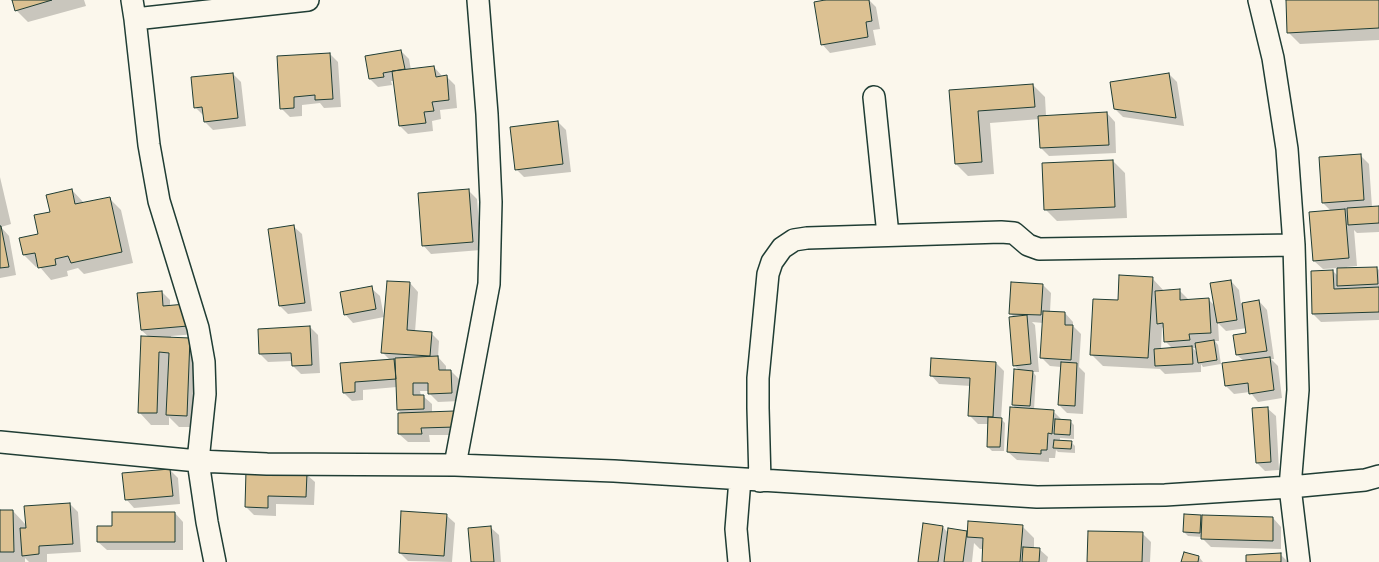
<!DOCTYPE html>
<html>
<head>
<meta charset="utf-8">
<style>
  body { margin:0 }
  canvas { display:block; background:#fbf7ec }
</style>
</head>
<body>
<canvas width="1379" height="562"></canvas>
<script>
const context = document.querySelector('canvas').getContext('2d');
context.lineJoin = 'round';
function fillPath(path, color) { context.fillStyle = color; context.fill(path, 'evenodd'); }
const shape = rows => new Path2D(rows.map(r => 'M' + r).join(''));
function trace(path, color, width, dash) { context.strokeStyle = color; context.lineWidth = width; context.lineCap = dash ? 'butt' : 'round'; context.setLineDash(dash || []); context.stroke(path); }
fillPath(shape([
  [13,0,84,0,86,6,28,22,16,10],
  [831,0,869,0,876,7,880,29,873,30,876,45,830,53,822,44],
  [1287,0,1379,0,1379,40,1300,44,1288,32],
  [401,51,409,59,411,70,434,67,443,77,446,76,455,85,457,108,440,110,441,119,432,121,433,131,408,134,400,126,394,81,391,81,392,85,378,87,370,79],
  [330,54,338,62,341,107,324,108,320,103,302,105,302,116,290,117,281,108],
  [233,74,241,82,246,126,213,130,205,122,204,116,195,107],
  [1169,74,1177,82,1184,126,1123,117,1115,109],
  [1033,85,1045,97,1046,116,1107,113,1115,122,1116,153,1049,156,1041,148,1040,119,990,123,994,174,968,176,956,164,950,91],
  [558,122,566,130,571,172,524,177,516,169],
  [1361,156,1369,164,1372,207,1379,207,1379,232,1357,233,1354,230,1357,266,1347,267,1347,269,1377,268,1379,270,1379,320,1321,322,1313,314,1333,271,1338,276,1338,268,1323,269,1314,261,1331,211,1323,203],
  [1113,161,1125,173,1127,218,1057,221,1045,209],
  [0,177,11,224,1,227,9,236,16,275,0,278],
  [72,190,84,203,109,198,121,210,133,263,84,274,78,268,67,271,68,276,51,280,39,266,36,267,24,255,21,239,39,235,51,212],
  [468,190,477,199,481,250,431,254,423,245],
  [293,226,302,234,312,311,288,314,280,306],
  [1152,278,1164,291,1179,290,1188,299,1188,301,1208,299,1215,306,1231,281,1239,290,1241,304,1259,301,1267,310,1274,359,1271,359,1278,366,1282,398,1258,402,1250,392,1234,394,1226,386,1223,364,1244,361,1237,355,1248,334,1247,328,1226,331,1218,323,1219,341,1215,341,1218,345,1221,364,1203,367,1201,364,1201,372,1165,374,1160,369,1103,366,1091,354,1119,301],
  [1162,327,1164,329,1165,341,1172,348,1161,349],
  [1193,348,1197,348,1197,353],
  [410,283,418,292,415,332,431,333,439,341,438,357,446,366,446,371,451,371,459,379,460,401,438,402,429,393,429,391,420,391,421,396,423,396,432,404,432,413,454,412,462,421,463,435,429,435,430,442,408,442,399,434,402,414,398,410,397,387,363,390,363,400,352,401,344,393,341,364,390,360,382,352],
  [1043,285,1051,293,1050,312,1065,313,1073,322,1073,326,1081,334,1079,367,1085,373,1083,414,1067,413,1059,405,1061,367,1050,366,1041,357,1043,323,1032,322,1035,325,1039,372,1033,372,1036,376,1034,410,1053,411,1061,419,1061,421,1070,421,1074,425,1074,439,1060,438,1060,441,1071,442,1075,446,1075,453,1058,452,1056,450,1055,458,1049,458,1049,462,1017,460,1008,452,1016,409,1013,405,1020,371,1014,365,1014,317,1010,313],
  [371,288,380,296,384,317,353,323,345,314],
  [162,292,170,300,170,307,196,334,171,336,171,338,190,338,202,350,199,427,179,427,169,417,169,425,151,425,140,413,149,337,141,330],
  [310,327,318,335,320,373,301,374,293,366,292,361,268,362,260,354],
  [996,363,1004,371,1001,419,1005,423,1004,451,992,451,988,447,989,424,978,424,969,415,971,386,939,384,931,375],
  [1267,408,1276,416,1279,470,1265,471,1257,463],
  [170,470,178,478,180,504,134,508,126,499],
  [247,472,306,474,315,482,314,505,276,504,276,516,254,515,246,507],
  [70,504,78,512,81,552,47,554,47,562,29,562,25,558,25,562,0,562,0,511,13,511,26,525],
  [175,513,183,522,183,550,107,550,98,542,113,527],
  [446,515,455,523,452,562,408,561,400,553],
  [1200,516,1203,519,1203,516,1273,518,1281,527,1281,549,1211,547,1202,538,1202,537,1188,536,1184,532],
  [1022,526,1034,538,1034,548,1039,549,1048,557,1047,562,983,562,983,549,980,549,974,543,972,562,919,562,943,527,948,533,966,532,969,534],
  [490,527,499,535,501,562,472,562],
  [1142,533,1151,542,1150,562,1088,562],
  [1280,554,1288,562,1247,562],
  [1199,557,1203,562,1182,562]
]), '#0003');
const building = shape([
  [12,0,52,0,15,11,12,0],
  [825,0,869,0,872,21,866,22,868,37,821,45,814,2,825,0],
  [1286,0,1379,0,1379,28,1287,33,1286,0],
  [401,50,405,69,383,73,384,77,369,79,365,56,401,50],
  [330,53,333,99,315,100,315,95,294,97,294,108,280,109,277,56,330,53],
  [434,66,436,77,447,75,449,100,432,102,434,111,424,112,426,123,399,126,392,71,434,66],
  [233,73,238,118,204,122,202,107,194,108,191,77,233,73],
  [1169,73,1176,118,1114,109,1110,82,1169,73],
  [1033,84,1035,107,978,111,982,162,955,164,949,90,1033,84],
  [1107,112,1109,145,1040,148,1038,116,1107,112],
  [558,121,563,164,515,170,510,127,558,121],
  [1361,154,1364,200,1322,203,1319,157,1361,154],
  [1113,160,1115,207,1044,210,1042,163,1113,160],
  [72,189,75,204,110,197,122,252,71,263,68,256,55,259,56,265,38,268,35,253,23,255,19,238,38,234,34,215,50,212,46,195,72,189],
  [469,189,473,242,422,246,418,193,469,189],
  [1379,206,1379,223,1348,225,1347,208,1379,206],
  [1345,209,1349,258,1313,261,1309,212,1345,209],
  [294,225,305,303,279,306,268,229,294,225],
  [0,226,1,226,9,267,0,268,0,226],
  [1377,267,1378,284,1337,286,1337,268,1377,267],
  [1333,270,1334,289,1379,287,1379,312,1312,314,1311,271,1333,270],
  [1119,275,1153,277,1148,358,1090,355,1093,299,1118,300,1119,275],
  [1231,280,1237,320,1217,323,1210,283,1231,280],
  [387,281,410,282,407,330,432,332,430,356,381,353,387,281],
  [1011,282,1043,284,1041,315,1009,314,1011,282],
  [372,286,376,309,344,315,340,292,372,286],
  [1180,289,1180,300,1209,298,1211,333,1189,334,1190,340,1164,342,1163,323,1157,324,1155,291,1180,289],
  [162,291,163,306,186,304,188,326,141,330,137,293,162,291],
  [1259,300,1267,351,1236,355,1233,335,1246,333,1242,303,1259,300],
  [1043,311,1065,312,1065,325,1073,325,1071,360,1040,358,1043,311],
  [1027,315,1031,364,1013,366,1009,317,1027,315],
  [310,326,312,365,292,366,291,353,259,354,258,329,310,326],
  [141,336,190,338,187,416,166,415,169,353,159,352,157,413,138,413,141,336],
  [1214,340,1217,360,1198,363,1195,343,1214,340],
  [1192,346,1193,364,1155,366,1154,349,1192,346],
  [438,356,439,370,451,370,452,393,428,394,428,383,413,383,413,395,424,395,424,409,397,410,395,358,438,356],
  [1270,357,1274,390,1249,394,1248,383,1225,386,1222,363,1270,357],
  [931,358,996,362,993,417,968,416,970,378,930,376,931,358],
  [394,359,396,379,355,382,355,392,343,393,340,363,394,359],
  [1061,362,1077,363,1075,406,1058,405,1061,362],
  [1014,369,1033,371,1030,406,1012,405,1014,369],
  [1010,407,1054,410,1052,434,1048,433,1047,450,1041,450,1041,454,1007,452,1010,407],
  [1268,407,1271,462,1256,463,1252,408,1268,407],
  [454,411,455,427,421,428,422,434,398,434,398,413,454,411],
  [988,417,1002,418,1000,447,987,447,988,417],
  [1055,419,1071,420,1070,435,1054,434,1055,419],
  [1054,440,1072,441,1071,449,1053,448,1054,440],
  [170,469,173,496,125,500,122,473,170,469],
  [246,471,307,473,306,497,268,496,268,508,245,507,246,471],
  [70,503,73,544,39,546,39,554,22,556,20,528,26,528,24,506,70,503],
  [0,510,13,510,14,552,0,552,0,510],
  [401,511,447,514,444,556,399,553,401,511],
  [112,512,175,512,175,542,97,542,97,526,112,526,112,512],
  [1184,514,1201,515,1200,533,1183,532,1184,514],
  [1202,515,1273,517,1273,541,1201,539,1202,515],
  [968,521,1023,525,1020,562,982,562,983,538,967,537,968,521],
  [923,523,943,526,938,562,918,562,923,523],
  [491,526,494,562,471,562,468,528,491,526],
  [948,528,967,531,963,562,944,562,948,528],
  [1088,531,1143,532,1142,562,1087,562,1088,531],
  [1023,547,1040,548,1039,562,1022,562,1023,547],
  [1184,552,1199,556,1198,562,1181,562,1184,552],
  [1281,553,1281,562,1246,562,1246,555,1281,553]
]);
fillPath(building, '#dcc192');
trace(building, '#1f3d34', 1);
const street = shape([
  [132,0,135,19,149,145,159,201,198,328,204,362,205,394,198,461,207,522,215,562],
  [1259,0,1273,58,1287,149,1294,245,1298,390,1290,487,1299,562],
  [135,19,308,0],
  [874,97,888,235],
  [0,442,198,461,267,464,455,465,614,471,1037,497,1165,495,1290,487,1365,480,1379,476],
  [455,465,489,284,491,202,487,114,478,0],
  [760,481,758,408,758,378,768,274,772,262,782,248,794,240,807,238,1001,232,1014,233,1028,245,1039,249,1294,245],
  [739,562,736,529,740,479]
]);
trace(street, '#1f3d34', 24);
trace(street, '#fbf7ec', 21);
</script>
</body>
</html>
